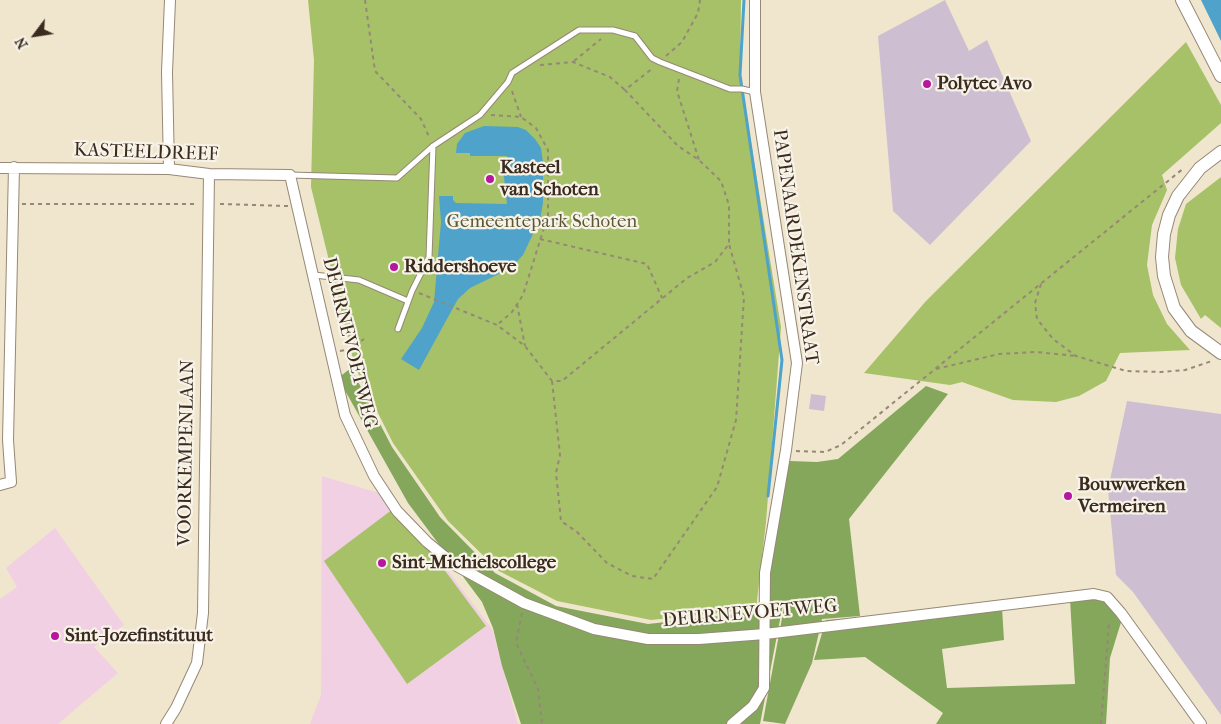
<!DOCTYPE html>
<html>
<head>
<meta charset="utf-8">
<style>
  body { margin:0 }
  #map { position:relative; width:1221px; height:724px; overflow:hidden; background:#f0e6cd; font-family:"IM FELL French Canon",serif }
  canvas { display:block }
  .north { position:absolute; left:10px; top:10px; width:50px; height:50px; -webkit-text-stroke:4px #f7f3e8; paint-order:stroke; rotate:239deg; font-size:14px; font-weight:700; line-height:20px; text-align:center; color:#3b2a1e }
  .north::after { content:''; display:block; margin:auto; width:18px; height:22px; background:#3b2a1e; clip-path:polygon(50% 0,100% 100%,50% 72%,0 100%) }
</style>
</head>
<body>
<div id="map">
<canvas width="1221" height="724"></canvas>
<div class="north">N</div>
</div>
<script>
const context = document.querySelector('canvas').getContext('2d');
context.lineJoin = 'round';
function fillPath(path, color) { context.fillStyle = color; context.fill(path, 'evenodd'); }
const shape = rows => new Path2D(rows.map(r => 'M' + r).join(''));
function trace(path, color, width, dash) { context.strokeStyle = color; context.lineWidth = width; context.lineCap = dash ? 'butt' : 'round'; context.setLineDash(dash || []); context.stroke(path); }
function label(font, color, halo, rows, align = 'center') {
  context.font = font + ' "IM FELL French Canon",serif'; context.lineWidth = 4.5; context.setLineDash([]); context.textBaseline = 'middle'; context.strokeStyle = halo; context.fillStyle = color; for (const [text, x, y, turn = 0] of rows) {
    context.save(); context.translate(x, y); context.rotate((+turn || 0) * Math.PI / 180); context.textAlign = isNaN(turn) ? turn : align; if (halo) context.strokeText(text, 0, 0); context.fillText(text, 0, 0); context.restore();
  }
}
fillPath(shape([
  [322,476,392,497,492,629,518,724,310,724,321,695],
  [55,528,124,625,94,647,118,673,58,724,0,724,0,599,17,587,6,568]
]), '#f1d0e3');
fillPath(shape([
  [945,0,969,51,987,40,1031,141,930,245,893,211,878,36],
  [811,394,826,396,824,411,809,409],
  [1127,401,1221,414,1221,715,1133,592,1116,575,1108,489]
]), '#cebed1');
fillPath(shape([
  [308,0,741,0,740,75,781,327,766,522,756,609,651,620,557,601,499,571,448,521,393,443,355,367,311,187,314,60],
  [1186,42,1221,105,1221,123,1162,175,1167,190,1152,225,1147,265,1153,295,1167,324,1190,350,1120,353,1106,381,1079,396,1056,402,1013,400,962,382,950,385,864,373,926,301],
  [1221,177,1221,328,1205,315,1201,319,1181,285,1175,258,1178,229,1186,204],
  [397,506,486,626,407,684,324,561]
]), '#a6c167');
fillPath(shape([
  [351,368,392,447,440,517,495,573,556,606,648,624,755,612,783,604,760,724,521,724,502,666,493,628,482,602,408,503,338,378],
  [926,386,948,394,849,519,860,616,822,619,812,663,785,724,763,721,785,602,767,606,769,574,785,479,790,461,817,462,838,459],
  [1070,599,1106,599,1122,619,1110,658,1106,724,936,724,943,713,865,657,814,660,826,620,1002,608,1004,640,942,649,947,688,1075,684]
]), '#84a75c');
fillPath(shape([
  [1201,0,1221,0,1221,41],
  [484,126,518,127,526,130,535,139,541,148,543,162,543,203,540,219,523,255,511,268,470,288,458,299,419,370,401,359,422,328,434,302,441,222,439,196,453,196,453,200,456,203,507,204,503,169,507,170,507,156,470,156,470,153,456,153,457,144,465,133]
]), '#4fa3cb');
trace(shape([
  [744,0,740,75,782,360,768,496]
]), '#4fa3cb', 3);
const service = shape([
  [290,175,397,178,433,146,480,115,508,82,512,73,579,30,613,30,635,36,652,58,660,62,730,89,742,89,755,92],
  [314,275,359,280,408,301],
  [398,329,412,291,429,257,433,146]
]);
const minor = shape([
  [0,168,169,169,209,174,290,175,345,415,374,476,397,511,427,542,455,565,524,603,594,629,648,639,699,639,765,634,1094,594,1107,597,1121,613,1201,724],
  [169,169,167,72,170,0],
  [0,485,11,482,8,440,14,167],
  [166,724,176,708,197,663,203,613,209,174],
  [732,724,753,706,764,688,765,573,786,450,797,363,755,92,755,0]
]);
const tertiary = shape([
  [1182,0,1221,76],
  [1221,152,1200,168,1178,196,1169,215,1164,234,1162,257,1164,276,1174,308,1191,331,1221,353]
]);
trace(service, '#968876', 7);
trace(minor, '#968876', 12);
trace(tertiary, '#968876', 14);
trace(shape([
  [365,0,375,71,421,119,430,139],
  [666,56,682,42,698,13,700,0],
  [574,61,601,39],
  [540,65,573,62,610,77,625,90],
  [679,79,677,91,699,160],
  [512,91,521,117],
  [491,115,521,117,536,128,548,150,548,215,523,295,512,312,497,325],
  [22,204,198,204],
  [220,204,288,206],
  [540,239,647,264,662,298],
  [1041,284,1035,303,1037,319,1053,339,1076,356,1126,371,1161,372,1185,370,1212,361],
  [419,293,497,325,525,346,552,381,562,381,687,278,715,262,729,244,729,205,721,181,699,160,678,146,625,90,653,68],
  [517,304,525,346],
  [340,351,350,349,364,339],
  [936,369,999,354,1036,352,1076,356],
  [552,381,560,455,556,473,561,521,577,532,607,563,632,576,653,579,717,487,736,420,744,297,729,244],
  [796,451,825,452,841,445,1184,168],
  [522,613,516,643,538,689,542,724],
  [1101,724,1109,624,1112,621]
]), '#968876', 2, [4, 4]);
trace(service, '#fff', 5);
trace(minor, '#fff', 10);
trace(tertiary, '#fff', 12);
for (const [x, y, r, color] of [
  [927,84,5,"#b5179e"],
  [490,179,5,"#b5179e"],
  [394,267,5,"#b5179e"],
  [1068,496,5,"#b5179e"],
  [382,563,5,"#b5179e"],
  [55,636,5,"#b5179e"]
]) { const dot = new Path2D(); dot.arc(x, y, r, 0, 2 * Math.PI); context.fillStyle = color; context.fill(dot); trace(dot, '#f7f3e8', 2); }
label('bold 19px', '#3b2a1e', '#f7f3e8', [
  ["Polytec Avo",937,84],
  ["Kasteel",500,168],
  ["van Schoten",500,190],
  ["Riddershoeve",404,267],
  ["Bouwwerken",1078,485],
  ["Vermeiren",1078,507],
  ["Sint-Michielscollege",392,563],
  ["Sint-Jozefinstituut",65,636]
], 'left');
label('19px', '#3b2a1e', '#f7f3e8', [
  ["KASTEELDREEF",146,153,2],
  ["PAPENAARDEKENSTRAAT",795,247,82],
  ["DEURNEVOETWEG",349,343,76],
  ["VOORKEMPENLAAN",187,453,-89],
  ["DEURNEVOETWEG",750,614,-5]
]);
label('19px', '#5b5734', '#f7f3e8', [
  ["Gemeentepark Schoten",542,222]
]);
</script>
</body>
</html>
